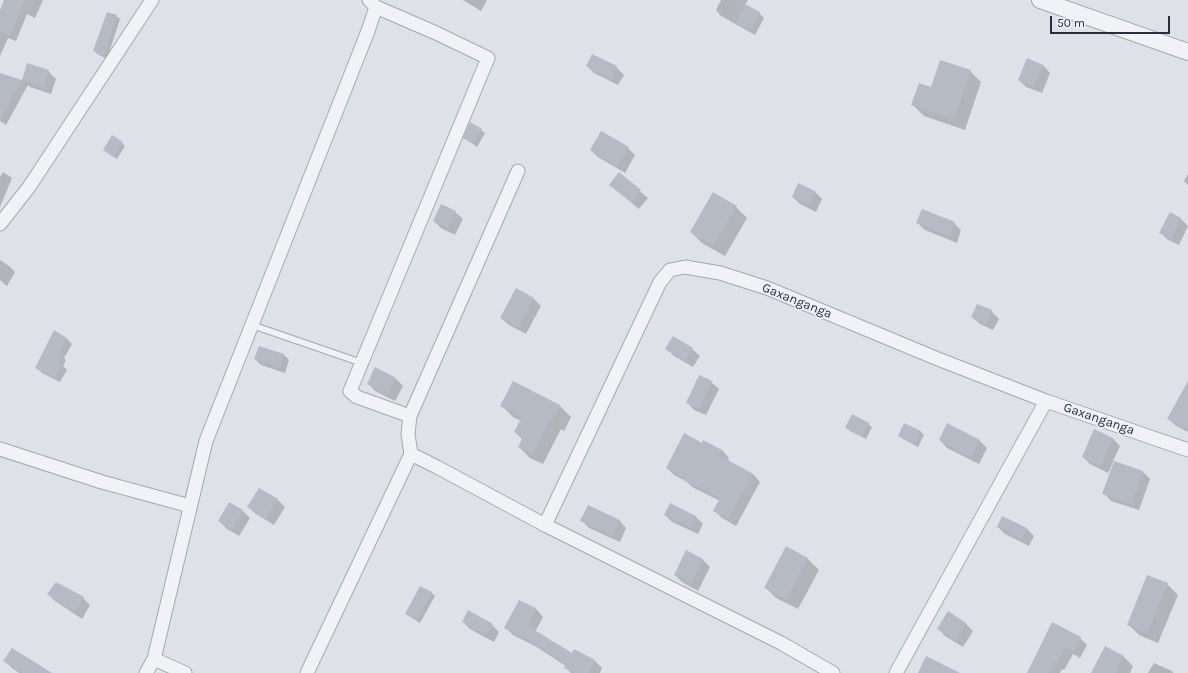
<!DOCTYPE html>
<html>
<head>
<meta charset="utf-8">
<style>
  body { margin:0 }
  #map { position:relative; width:1188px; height:673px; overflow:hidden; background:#dee1e7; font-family:Karla,sans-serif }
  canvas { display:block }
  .scale { position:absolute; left:1050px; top:16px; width:120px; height:18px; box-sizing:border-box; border:2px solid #272f3e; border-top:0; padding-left:5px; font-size:12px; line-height:14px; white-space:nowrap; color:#272f3e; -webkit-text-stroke:3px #edf0f5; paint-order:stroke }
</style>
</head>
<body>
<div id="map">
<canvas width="1188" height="673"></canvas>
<div class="scale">50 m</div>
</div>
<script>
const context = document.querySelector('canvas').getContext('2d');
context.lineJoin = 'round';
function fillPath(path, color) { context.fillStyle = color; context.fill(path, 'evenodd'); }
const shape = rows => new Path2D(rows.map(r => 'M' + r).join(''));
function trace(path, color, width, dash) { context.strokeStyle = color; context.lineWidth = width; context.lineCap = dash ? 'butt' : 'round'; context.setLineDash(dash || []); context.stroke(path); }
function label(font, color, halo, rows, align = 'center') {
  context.font = font + ' Karla,sans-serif'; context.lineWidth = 3; context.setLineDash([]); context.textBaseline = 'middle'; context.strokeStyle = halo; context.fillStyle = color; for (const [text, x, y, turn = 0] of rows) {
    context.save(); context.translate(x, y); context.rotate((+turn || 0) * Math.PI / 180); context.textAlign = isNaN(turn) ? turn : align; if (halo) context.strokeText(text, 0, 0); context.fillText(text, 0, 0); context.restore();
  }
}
fillPath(shape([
  [5,0,43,0,35,18,27,14,16,41,8,38,0,56,0,9,2,9],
  [463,0,487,0,481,11],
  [721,0,748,0,745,5,759,13,764,18,755,35,721,16,716,10],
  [116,16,120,19,107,59,97,54,94,50],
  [28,65,48,71,56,79,51,94,30,87,28,85,6,125,0,121,0,74,22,81],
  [1043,65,1050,73,1042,93,1026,87,1019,80],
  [587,66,616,67,624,75,618,85,594,73],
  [970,71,981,82,965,130,924,116,913,105,931,88],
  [481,130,485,133,477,147,465,138],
  [122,143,125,146,117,159,104,150],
  [628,148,635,155,625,173,598,157,591,150],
  [3,172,12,178,0,207,0,177],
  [619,174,648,198,639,209,610,185],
  [1188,174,1188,185,1184,181],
  [814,191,822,199,816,212,800,204,793,197],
  [714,194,736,207,747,218,725,256,702,243,691,232],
  [455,212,463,219,455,235,441,228,434,221],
  [1170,213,1181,219,1188,226,1179,245,1168,240,1161,233],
  [918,223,954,223,961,230,957,243,925,230],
  [0,260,9,266,15,272,7,286,0,280],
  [516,289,534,299,541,306,526,334,509,325,501,318],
  [991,311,999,319,993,330,980,324,972,317],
  [54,332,67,339,72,344,64,358,66,360,63,366,67,370,60,382,42,373,37,368],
  [667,349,692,349,700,356,693,367,674,356],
  [284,355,289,360,285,373,261,365,255,359],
  [396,379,403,386,395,401,375,391,368,383],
  [711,382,719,389,706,415,694,410,687,402],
  [502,406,560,406,571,417,564,431,561,429,543,464,530,458,519,447,523,440,515,432,521,421,513,417],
  [1188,409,1188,432,1176,426,1169,419],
  [868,424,872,427,866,439,850,431,847,428],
  [905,424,921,432,924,435,918,447,903,439,899,436],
  [948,424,980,441,987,448,979,464,947,448,940,440],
  [1095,430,1113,439,1120,446,1113,461,1143,472,1150,479,1139,510,1111,501,1104,493,1115,462,1113,462,1108,473,1090,464,1083,457],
  [702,444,722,450,729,458,727,461,753,474,760,482,736,526,722,518,715,511,720,501,692,487,686,481,674,475,667,468],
  [259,489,278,500,285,507,274,525,256,514,248,507],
  [230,504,243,511,250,518,239,536,227,529,219,521],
  [665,515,695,516,703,524,698,534,672,522],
  [1003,517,1027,529,1034,536,1029,546,1005,534,998,527],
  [581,520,619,520,626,528,620,542,589,528],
  [787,547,808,559,819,570,798,609,776,598,765,587],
  [687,552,703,560,710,567,698,591,682,582,675,575],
  [1167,584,1178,595,1158,643,1139,635,1128,624],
  [421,587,432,593,435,596,420,623,406,614],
  [48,594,83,598,90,605,82,619,55,601],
  [519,601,536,609,543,617,535,632,572,654,574,650,595,661,602,668,600,673,571,673,565,667,566,666,535,646,513,635,506,628],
  [948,613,966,624,973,631,963,647,945,636,938,628],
  [463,622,492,625,499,632,494,642,470,629],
  [1080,638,1087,645,1080,658,1073,654,1064,670,1062,669,1060,673,1033,673,1030,670],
  [1123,656,1133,666,1130,673,1096,673],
  [5,661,45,673,19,673,12,668],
  [1154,663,1172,671,1173,673,1148,673]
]), '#0003');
fillPath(shape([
  [4,0,25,0,10,36,0,32,0,11],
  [745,4,760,12,750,31,735,23],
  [107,12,117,15,104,56,93,51],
  [592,54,617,66,611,79,586,66],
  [1027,58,1043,65,1034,87,1018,80],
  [940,60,971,70,954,119,911,105,919,83,931,87],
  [27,63,49,70,44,87,22,80],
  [0,73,22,80,0,120],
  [470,122,482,129,473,144,463,138],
  [601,131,629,147,617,167,590,150],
  [112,135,123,142,113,157,103,150],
  [619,172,641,190,631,202,609,185],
  [798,183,815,191,808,205,792,197],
  [713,192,737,206,713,246,690,232],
  [441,204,456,211,448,228,433,221],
  [922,209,955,222,949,236,916,223],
  [1170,212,1181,218,1171,239,1159,233],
  [516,288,534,298,519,328,500,318],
  [977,304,992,310,986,324,971,317],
  [54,330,67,338,59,353,62,354,58,362,62,364,55,378,35,368],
  [673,336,693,348,685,361,665,349],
  [259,346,284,354,280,368,254,359],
  [375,367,396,378,387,395,367,384],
  [699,375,712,381,699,409,686,403],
  [513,381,560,405,553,420,550,419,532,454,518,447,523,437,514,432,522,417,500,406],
  [1188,381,1188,430,1167,419],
  [852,414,869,423,862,436,845,428],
  [904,423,921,431,915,444,898,436],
  [947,423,980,440,971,457,939,440],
  [1094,429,1113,438,1101,466,1082,457],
  [684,433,702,443,703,440,722,450,719,455,753,474,728,519,713,511,720,498,683,480,685,478,666,468],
  [1114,461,1143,471,1132,504,1102,494],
  [259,488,278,499,266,519,247,507],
  [229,502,243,510,232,530,218,521],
  [670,503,696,516,690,527,664,515],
  [588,505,620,520,612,536,580,521],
  [1002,516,1027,528,1022,539,997,527],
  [786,546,808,558,786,599,764,588],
  [686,550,703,559,691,584,674,575],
  [1147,575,1168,583,1147,633,1127,625],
  [56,582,84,597,75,612,47,594],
  [420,586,432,592,417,620,405,614],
  [519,600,536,608,528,626,572,653,574,649,595,660,589,673,575,673,564,668,566,664,527,639,504,628],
  [468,610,493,624,486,635,462,622],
  [948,611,966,623,955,640,937,629],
  [1052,622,1081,637,1073,652,1065,648,1057,663,1055,662,1050,673,1027,673],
  [1105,646,1124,656,1115,673,1091,673],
  [12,648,52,673,23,673,3,661],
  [926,656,960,673,918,673]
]), '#b5bac4');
const service = shape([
  [252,325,362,363]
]);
const minor = shape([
  [376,7,436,33,488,58,350,391,357,397,410,416],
  [518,171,410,416,408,434,411,454,437,467,545,525,781,643,833,673],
  [0,224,29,187,152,0],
  [0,449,102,482,190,506],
  [545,525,660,282,670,270,685,267,720,273,767,288,938,359,1046,401,1188,450],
  [154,659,206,441,368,31,376,7,369,0],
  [146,673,154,659,185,673],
  [307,673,411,454],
  [896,673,1046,401]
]);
const tertiary = shape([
  [1040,0,1188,52]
]);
trace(service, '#a3a8b1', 8);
trace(minor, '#a3a8b1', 15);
trace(tertiary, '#a3a8b1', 18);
trace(service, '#f0f2f6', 6);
trace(minor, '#f0f2f6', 13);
trace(tertiary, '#f0f2f6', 16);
label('13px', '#272f3e', '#edf0f5', [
  ["Gaxanganga",797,301,22],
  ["Gaxanganga",1099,419,19]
]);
</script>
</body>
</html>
